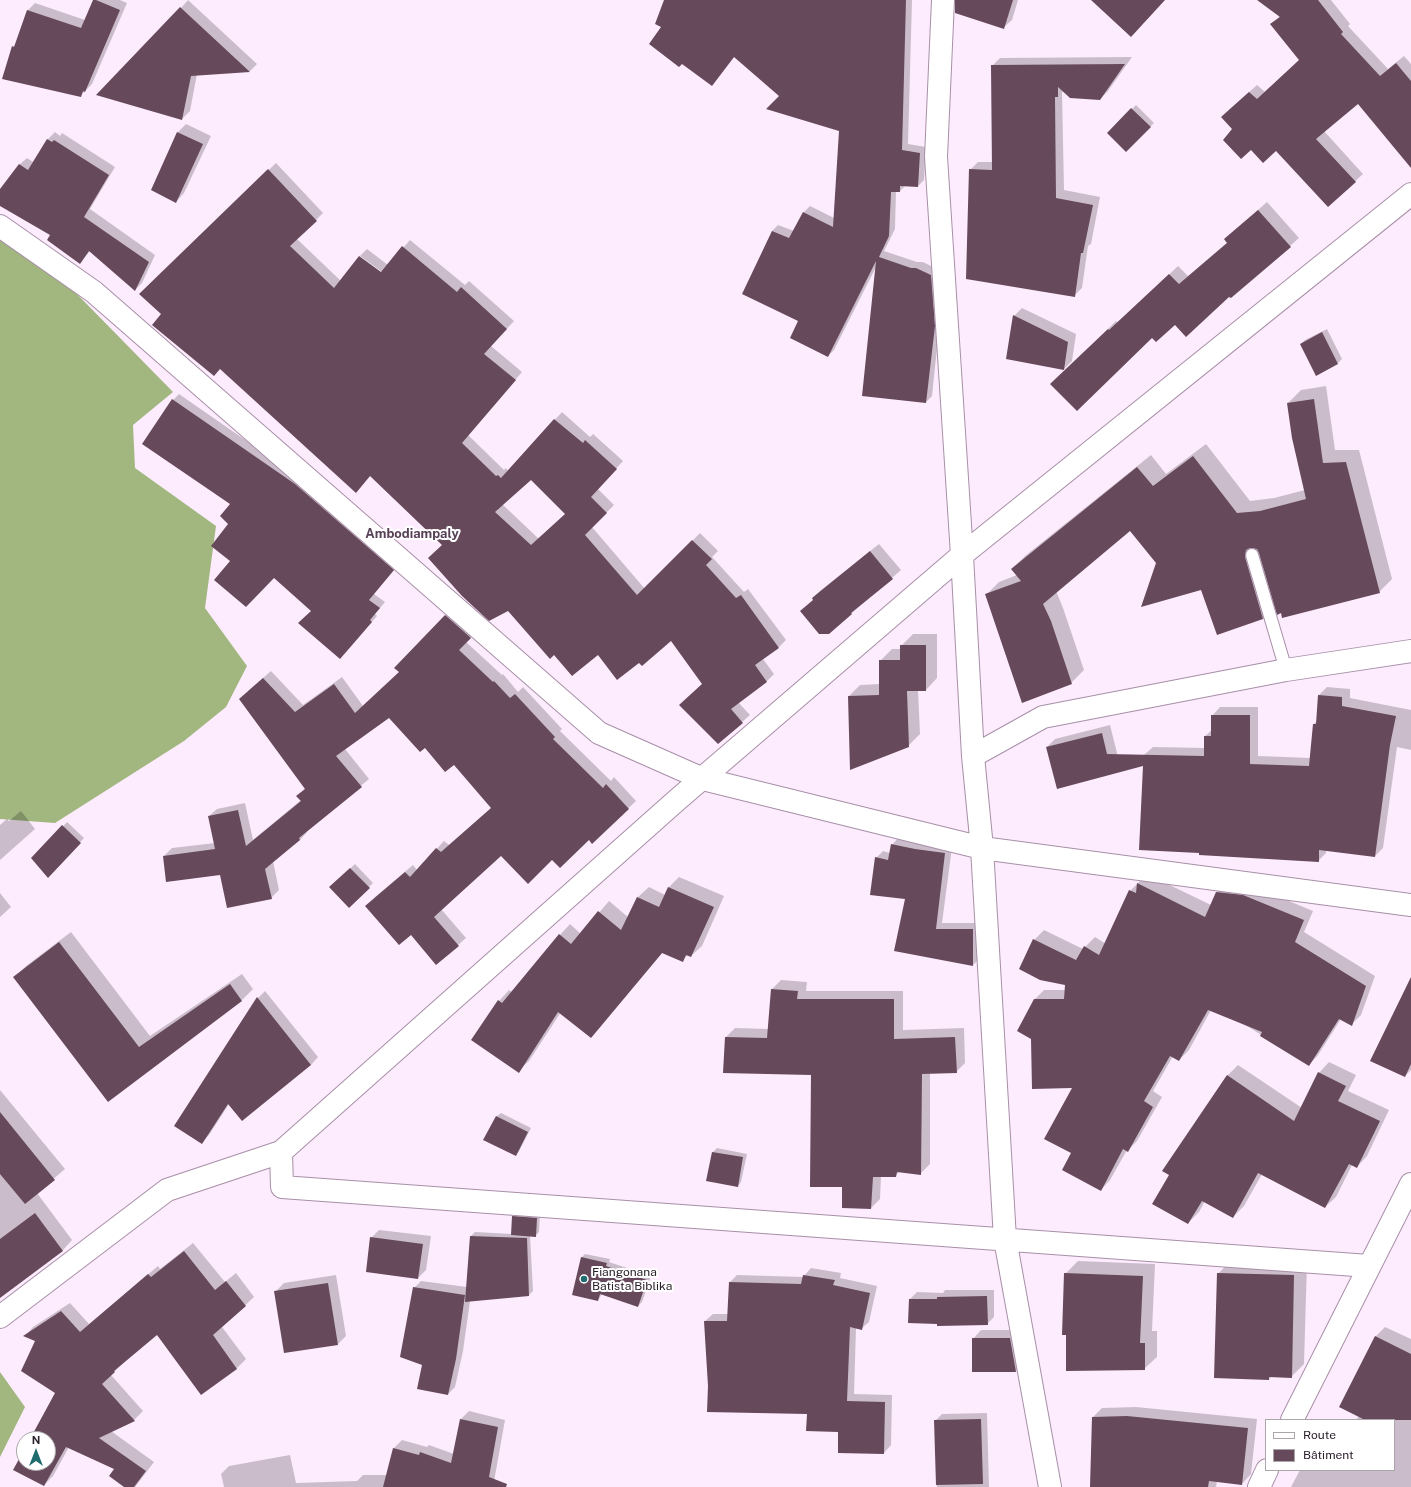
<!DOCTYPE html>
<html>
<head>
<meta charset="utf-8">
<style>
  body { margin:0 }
  #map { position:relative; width:1411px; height:1487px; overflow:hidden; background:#fdecfd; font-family:"Public Sans",sans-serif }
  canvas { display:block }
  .legend { position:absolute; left:1265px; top:1419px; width:130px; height:52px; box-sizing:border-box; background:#fff; border:1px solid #aaa6aa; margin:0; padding:5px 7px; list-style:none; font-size:12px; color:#2a202a }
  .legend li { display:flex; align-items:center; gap:8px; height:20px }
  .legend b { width:20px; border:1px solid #aaa6aa }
  .north { position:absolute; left:16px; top:1431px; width:40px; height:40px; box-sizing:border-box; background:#fff; border:1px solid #aaa6aa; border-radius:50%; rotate:0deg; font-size:11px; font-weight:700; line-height:16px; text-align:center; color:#2a202a }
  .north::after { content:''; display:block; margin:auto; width:14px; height:18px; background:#206c6f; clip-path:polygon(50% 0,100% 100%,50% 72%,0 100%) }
</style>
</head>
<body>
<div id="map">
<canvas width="1411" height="1487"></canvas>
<ul class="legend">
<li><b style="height:5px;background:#fff"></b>Route</li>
<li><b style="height:11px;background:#66495a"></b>Bâtiment</li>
</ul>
<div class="north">N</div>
</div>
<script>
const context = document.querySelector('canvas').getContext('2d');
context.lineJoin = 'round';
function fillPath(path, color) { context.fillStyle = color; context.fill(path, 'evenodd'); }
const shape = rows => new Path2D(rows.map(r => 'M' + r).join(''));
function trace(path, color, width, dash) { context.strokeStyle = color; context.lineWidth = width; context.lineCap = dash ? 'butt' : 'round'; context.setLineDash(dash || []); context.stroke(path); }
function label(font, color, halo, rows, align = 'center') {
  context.font = font + ' "Public Sans",sans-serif'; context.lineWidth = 4; context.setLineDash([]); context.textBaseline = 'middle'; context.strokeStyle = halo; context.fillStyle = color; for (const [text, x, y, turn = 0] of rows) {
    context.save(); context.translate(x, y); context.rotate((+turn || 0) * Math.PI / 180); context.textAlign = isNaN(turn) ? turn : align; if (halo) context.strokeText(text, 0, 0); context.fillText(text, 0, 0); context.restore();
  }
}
fillPath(shape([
  [0,239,72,289,173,392,133,425,135,468,216,526,205,608,247,666,226,707,184,741,55,823,0,819],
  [0,1372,25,1407,0,1457]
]), '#a1b77f');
fillPath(shape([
  [94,0,120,0,127,3,92,84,80,96,13,47,17,43,28,10,35,3,85,20],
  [188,0,257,64,250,71,197,74,190,111,182,119,181,8],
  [665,0,912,0,908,144,926,147,924,180,918,186,906,185,900,191,896,191,895,229,884,251,917,262,923,262,937,269,940,319,932,396,926,402,877,265,834,350,828,356,800,321,743,294,772,231,778,225,794,231,804,212,810,206,834,218,840,131,781,96,735,56,712,85,663,26],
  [956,0,1018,0,1012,20,1003,28],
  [1260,0,1331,0,1350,24,1348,26,1388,69,1404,56,1411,64,1411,150,1358,102,1324,131,1363,174,1328,206,1276,149,1251,149,1233,128,1230,109,1257,85,1265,92,1300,60,1271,24,1280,16],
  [1132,57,1108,91,1100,99,1064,91,1062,92,1064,190,1100,197,1091,244,1088,246,1082,288,1074,296,970,170,978,162,993,162,992,66,1000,58],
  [1136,105,1154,123,1126,151,1108,133],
  [186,124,211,136,184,193,176,202,178,132],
  [55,132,60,136,62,133,115,167,90,209,155,255,142,283,135,290,90,251,80,263,51,234,0,204,0,194,19,165,27,158,33,162,48,139],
  [276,163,323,213,297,239,341,281,384,276,385,274,360,256,367,249,388,265,410,240,465,285,469,281,514,321,491,346,522,372,468,435,504,470,506,468,508,471,562,412,590,437,593,434,623,461,598,489,614,505,592,527,645,589,700,533,718,551,712,557,744,592,748,589,786,640,779,647,763,659,774,674,767,681,738,702,750,715,718,743,703,684,671,640,640,662,598,654,554,654,371,475,356,491,140,294],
  [532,479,566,514,539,539,502,504],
  [1267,202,1299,238,1290,246,1229,295,1152,336,1052,384,1116,321,1118,323,1178,266,1188,276,1228,242,1225,239],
  [1022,308,1076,334,1072,361,1064,369,1014,316],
  [1327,329,1342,359,1338,363,1317,374,1301,344,1305,340],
  [1326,386,1335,450,1359,450,1392,579,1379,592,1282,612,1276,605,1263,619,1202,588,1157,563,1130,530,1056,591,1063,608,1084,670,1071,683,986,595,999,582,1017,575,1012,569,1025,556,1151,455,1166,474,1206,444,1250,501,1274,498,1305,490,1293,438,1288,403,1301,390],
  [179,394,300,478,399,564,374,594,385,602,375,614,377,616,346,652,313,610,274,576,231,560,230,524,231,504,173,400],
  [879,544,901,570,829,633,813,598,821,590],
  [453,608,478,630,466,642,502,675,503,674,518,692,523,687,562,729,560,731,611,781,614,777,636,801,592,843,589,839,552,859,501,855,441,909,466,938,458,945,411,933,374,898,413,865,417,870,444,841,449,845,492,808,454,764,425,746,389,717,345,749,369,779,306,831,307,832,300,840,273,861,279,890,271,898,221,874,164,856,172,848,215,843,209,816,217,809,245,803,253,840,301,800,298,796,306,788,248,691,271,671,303,705,342,677,363,706,400,672],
  [913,634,937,634,937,678,926,690,918,690,920,734,908,746,849,696,860,685,880,684,880,661,892,649,901,649,901,646],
  [1327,687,1350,689,1350,698,1411,710,1411,750,1397,747,1383,848,1375,856,1326,850,1326,853,1318,861,1200,852,1144,755,1153,747,1205,748,1205,736,1212,730,1212,716,1220,707,1258,707,1258,756,1311,758,1314,724,1317,721,1319,695],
  [1110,725,1120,765,1047,747,1055,739],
  [21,811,35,829,0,860,0,825,7,819,9,821],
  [67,822,84,838,48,876,33,859],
  [898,838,952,847,942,923,979,923,979,959,973,965,895,950,906,898,876,858,883,851,890,853,892,845],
  [355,864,373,883,349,906,331,887],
  [1147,874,1211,905,1217,892,1226,882,1253,886,1313,911,1304,932,1375,976,1361,1015,1351,1025,1341,1019,1318,1055,1309,1065,1239,1021,1211,1010,1189,1050,1179,1060,1173,1056,1153,1091,1162,1097,1137,1141,1128,1150,1127,1150,1110,1180,1101,1190,1072,1153,1074,1087,1034,1000,1044,990,1066,990,1066,984,1034,940,1044,930,1083,949,1095,937,1106,944,1130,891],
  [679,877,724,896,702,946,691,956,688,955,682,960,663,952,601,1026,591,1037,561,1012,529,1061,518,1071,499,1001,509,990,512,992,560,935,570,924,581,934,609,901,628,917,638,897,649,887,665,895,669,887],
  [0,893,11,907,0,917],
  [71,932,150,1036,242,974,253,989,242,1000,108,1100,15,977,26,966],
  [1411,979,1411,1070,1405,1076],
  [781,980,807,982,806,991,903,991,903,1030,964,1028,965,1063,956,1072,930,1073,930,1164,920,1174,900,1171,895,1176,881,1176,880,1199,871,1208,843,1186,812,1074,726,1037,735,1028,769,1029,772,989],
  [265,991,318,1057,311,1065,229,1104,209,1135,201,1143,175,1125,258,998],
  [1329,1062,1356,1075,1348,1091,1389,1110,1367,1156,1357,1167,1352,1165,1336,1197,1325,1207,1262,1174,1244,1206,1233,1217,1205,1201,1199,1212,1188,1223,1170,1174,1163,1170,1228,1075,1238,1065,1302,1108,1319,1073],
  [0,1090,65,1169,37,1193,72,1240,63,1250,0,1297],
  [501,1113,531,1128,519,1151,516,1155,497,1116],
  [717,1148,747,1154,741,1182,738,1186,708,1180,713,1152],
  [517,1213,540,1214,539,1232,535,1236,530,1236,533,1291,529,1295,470,1301,463,1351,455,1387,448,1394,423,1365,414,1288,421,1281,467,1287,471,1236,475,1232,512,1234,513,1217],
  [379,1230,431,1236,426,1270,418,1278,371,1238],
  [193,1243,225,1282,236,1273,254,1297,222,1327,246,1359,237,1368,201,1394,157,1334,123,1363,111,1375,143,1411,134,1420,111,1431,154,1462,135,1487,126,1487,115,1469,69,1447,53,1476,44,1485,15,1469,24,1452,24,1463,48,1463,48,1439,31,1439,56,1392,36,1341,25,1336,33,1327,70,1303,89,1324,158,1266,160,1269],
  [585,1254,610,1259,609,1262,651,1276,642,1302,638,1306,602,1294,598,1300,581,1258],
  [1078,1261,1155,1264,1152,1331,1157,1331,1157,1357,1144,1369,1065,1274],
  [1230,1261,1307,1263,1304,1364,1291,1377,1272,1376,1269,1379,1218,1274],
  [811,1268,841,1273,840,1278,877,1286,869,1322,861,1329,856,1328,854,1394,892,1395,891,1445,884,1453,839,1431,808,1413,709,1386,705,1321,713,1314,729,1314,730,1282,737,1275,803,1277],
  [336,1275,346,1336,338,1344,275,1292,284,1283],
  [945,1290,994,1290,994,1317,987,1324,910,1299,917,1292,943,1293],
  [1385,1327,1411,1339,1411,1487,1291,1487,1300,1470,1394,1470,1394,1420,1356,1420,1359,1416,1340,1407,1376,1336],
  [981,1330,1018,1330,1024,1363,1016,1371,973,1371,973,1339],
  [1136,1407,1257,1419,1251,1474,1242,1484,1217,1481,1216,1487,1091,1487,1093,1417,1102,1408],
  [469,1411,505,1420,493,1487,224,1487,221,1474,229,1466,290,1455,296,1483,357,1481,363,1475,387,1475,394,1448,402,1440,427,1447,429,1445,454,1454,461,1419],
  [987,1413,989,1487,937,1487,935,1421,942,1414]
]), '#0003');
fillPath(shape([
  [93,0,96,0,120,10,85,92,83,91,81,97,2,79,12,46,14,47,27,10,81,28],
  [664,0,906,0,902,150,920,153,918,187,900,186,900,192,891,192,889,236,879,257,911,268,916,268,931,275,935,326,926,403,862,396,876,261,828,357,790,338,798,321,742,294,772,231,789,238,803,212,833,227,839,131,766,109,779,96,734,57,712,86,682,64,679,67,649,44,661,27,655,24],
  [955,0,1013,0,1004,29,955,13],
  [1091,0,1165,0,1131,37],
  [1257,0,1318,0,1343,32,1341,34,1380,76,1396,63,1411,81,1411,168,1358,104,1316,139,1356,182,1328,207,1276,151,1263,163,1251,150,1241,159,1223,140,1232,129,1221,117,1249,92,1257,99,1299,60,1270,24,1280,17],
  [180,7,250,72,191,76,182,120,96,95],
  [1125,64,1100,100,1070,98,1058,87,1058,97,1055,97,1056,198,1093,205,1083,253,1081,253,1075,297,966,279,969,169,992,170,991,65],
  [1131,108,1151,127,1126,152,1107,133],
  [177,132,203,144,176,203,151,190],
  [47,139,52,142,54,140,109,175,84,217,149,262,135,291,89,251,80,264,47,240,50,235,0,206,0,189,19,164,28,170],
  [268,169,317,221,290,246,334,288,359,256,381,272,402,246,457,292,461,287,507,329,484,354,516,380,462,443,496,476,498,475,501,478,554,419,583,443,585,440,617,469,591,497,607,513,585,535,637,595,692,540,712,559,706,565,736,598,741,595,779,648,755,665,767,682,731,709,743,723,718,744,679,705,702,684,671,641,642,666,639,663,617,680,598,655,572,676,554,655,550,659,508,611,489,621,462,596,428,558,442,545,370,476,356,493,220,369,214,376,152,325,161,314,139,294],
  [531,480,565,514,531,545,495,512],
  [1258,210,1291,247,1231,298,1229,297,1186,337,1175,325,1156,342,1152,338,1077,411,1050,384,1108,329,1109,330,1169,274,1179,284,1227,243,1224,239],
  [1013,315,1068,342,1064,370,1006,359],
  [1322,332,1338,364,1316,376,1300,344],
  [172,399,295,484,394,570,369,600,380,608,370,620,372,622,340,659,298,623,311,611,274,578,246,607,214,580,230,561,211,546,228,524,220,516,230,504,142,444],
  [1314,399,1323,463,1346,462,1380,593,1282,618,1281,613,1277,615,1259,553,1257,549,1250,548,1246,550,1245,557,1263,619,1217,635,1201,590,1141,607,1156,563,1130,531,1043,604,1051,621,1072,684,1022,703,985,594,1021,581,1011,569,1137,467,1153,486,1193,456,1237,513,1260,511,1306,499,1292,438,1287,403],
  [870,551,893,579,851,613,852,614,829,634,819,634,800,611,813,600,812,598],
  [445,615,471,638,459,650,493,682,494,681,510,698,515,694,555,737,553,739,603,788,606,784,629,809,592,844,589,840,560,868,552,860,528,884,501,856,434,917,459,946,436,965,411,935,399,945,365,906,405,872,410,877,436,848,441,852,491,808,454,765,445,772,425,748,420,752,389,718,336,756,362,787,299,838,300,840,265,869,272,899,227,908,220,875,166,882,163,856,215,849,208,816,238,810,246,846,301,801,296,796,305,789,239,699,263,678,295,712,334,684,355,713,399,672,394,668],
  [900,645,926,645,926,691,907,691,909,747,850,770,848,696,879,695,879,660,900,660],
  [1318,695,1342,697,1342,706,1396,716,1390,745,1375,857,1319,850,1319,862,1199,855,1199,853,1139,850,1143,766,1057,789,1046,747,1102,733,1107,754,1204,756,1204,736,1211,736,1211,715,1250,715,1250,764,1309,766,1313,724,1316,724],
  [62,825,81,843,48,878,31,858],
  [891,844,915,849,945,853,936,929,973,929,973,966,894,951,905,899,870,895,875,857,888,860],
  [350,868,370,888,349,908,329,887],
  [1137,883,1205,917,1216,892,1243,895,1304,920,1295,942,1366,986,1352,1026,1339,1019,1309,1066,1260,1036,1262,1032,1208,1010,1179,1061,1170,1056,1144,1101,1153,1107,1128,1152,1123,1149,1101,1191,1062,1170,1071,1153,1044,1139,1072,1088,1032,1089,1031,1039,1017,1031,1034,999,1064,999,1065,985,1040,980,1019,969,1033,939,1076,960,1084,946,1099,955,1129,890,1136,893],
  [668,887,714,907,691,957,686,955,683,962,662,953,591,1038,558,1012,519,1073,471,1040,498,1000,502,1003,559,934,571,944,598,911,621,930,637,897,659,907],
  [59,942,139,1047,230,984,242,1001,108,1102,13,977],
  [1411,977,1411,1064,1405,1077,1370,1061],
  [771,989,798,991,797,999,894,999,894,1039,955,1037,957,1073,922,1074,921,1175,897,1172,896,1177,873,1177,871,1209,842,1208,842,1187,810,1187,811,1075,723,1073,725,1037,767,1038],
  [257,997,311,1065,242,1121,228,1104,202,1144,174,1126],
  [1318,1072,1346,1086,1338,1101,1380,1121,1357,1168,1349,1164,1325,1208,1258,1173,1233,1218,1202,1201,1188,1224,1152,1204,1169,1175,1162,1171,1227,1075,1294,1121],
  [0,1112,55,1180,25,1204,0,1174],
  [496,1116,528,1132,516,1156,483,1140],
  [712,1152,743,1157,738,1187,706,1181],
  [35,1213,63,1251,0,1298,0,1239],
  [512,1216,537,1218,536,1237,511,1235],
  [470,1236,527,1238,529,1296,465,1302],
  [370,1237,423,1244,418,1279,366,1272],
  [184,1251,215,1290,226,1281,246,1306,213,1335,237,1369,201,1395,157,1335,114,1371,115,1372,102,1384,135,1421,99,1438,146,1471,134,1487,124,1487,109,1476,114,1469,66,1447,44,1486,13,1470,24,1450,24,1463,48,1463,48,1439,30,1439,55,1393,21,1371,35,1341,23,1336,61,1311,80,1332,148,1274,151,1277],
  [581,1257,607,1263,606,1266,647,1280,638,1307,600,1294,598,1301,572,1295],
  [1064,1273,1143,1276,1140,1343,1145,1343,1145,1370,1066,1371,1066,1335,1062,1335],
  [1217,1273,1294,1275,1292,1378,1269,1377,1269,1380,1214,1378],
  [803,1275,835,1280,833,1285,870,1293,862,1330,850,1327,847,1401,885,1402,884,1454,838,1453,838,1432,806,1431,807,1414,707,1412,708,1386,704,1321,727,1321,729,1282,801,1284],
  [328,1283,338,1345,284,1353,274,1291],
  [413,1287,465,1295,456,1359,448,1395,417,1389,422,1365,400,1357],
  [987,1296,988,1325,937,1326,937,1324,908,1323,909,1299,937,1299,937,1297],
  [1375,1336,1411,1354,1411,1420,1365,1420,1339,1407],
  [972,1338,1010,1338,1016,1372,972,1372],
  [1127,1416,1248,1428,1242,1485,1209,1481,1208,1487,1090,1487,1092,1417],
  [460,1419,498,1427,489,1477,507,1484,506,1487,383,1487,393,1448,419,1455,420,1452,451,1463],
  [981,1419,983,1484,936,1485,934,1420]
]), '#66495a');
const lane = shape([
  [1252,555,1286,670]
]);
const street = shape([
  [943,0,936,157,962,555,973,756,982,848,1005,1239,1050,1487],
  [0,226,94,292,599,733,703,779,982,848,1411,905],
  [973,756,1043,717,1286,670,1411,651],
  [1369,1266,282,1187,281,1152,677,800,962,555,1411,194],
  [0,1317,167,1190,281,1152]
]);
const secondary = shape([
  [1292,1420,1411,1184],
  [1259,1487,1267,1470]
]);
trace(lane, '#a88fa8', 14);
trace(street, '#a88fa8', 24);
trace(secondary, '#a88fa8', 24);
trace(lane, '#fff', 12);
trace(street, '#fff', 22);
trace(secondary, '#fff', 22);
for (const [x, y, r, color] of [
  [584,1279,4,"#206c6f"]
]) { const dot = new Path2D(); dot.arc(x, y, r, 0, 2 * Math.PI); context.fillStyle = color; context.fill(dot); trace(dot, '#fff', 1.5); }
label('12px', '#2a202a', '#fff', [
  ["Fiangonana",592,1272],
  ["Batista Biblika",592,1286]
], 'left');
label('bold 13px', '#574157', '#fff', [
  ["Ambodiampaly",412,534]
]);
</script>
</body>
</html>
